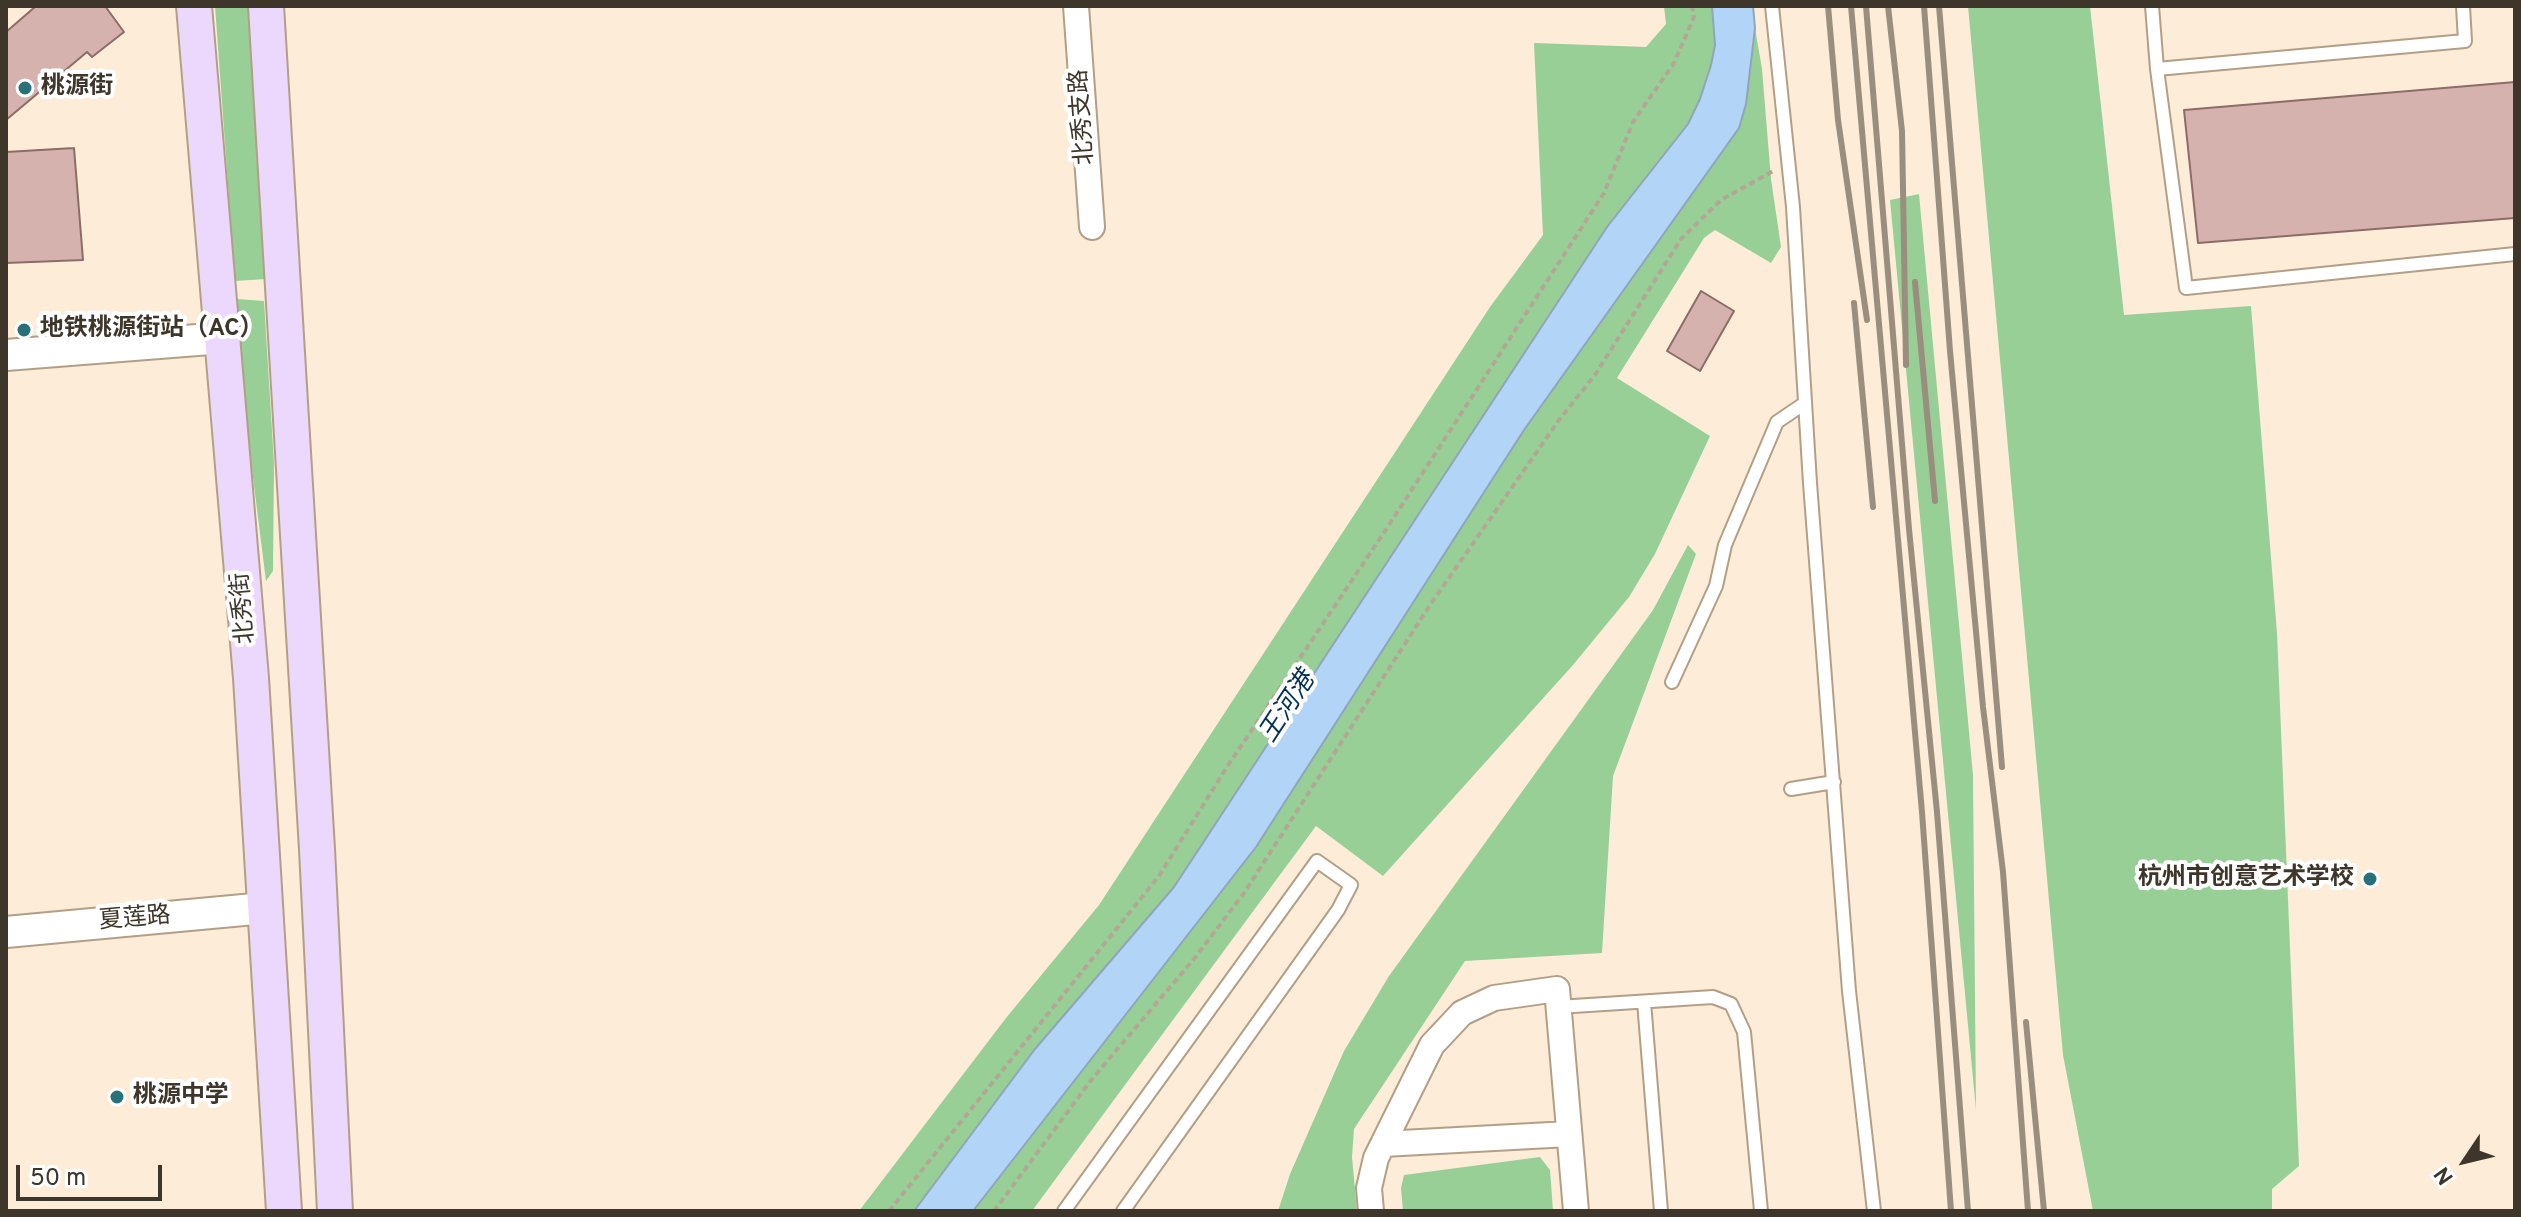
<!DOCTYPE html>
<html>
<head>
<meta charset="utf-8">
<style>
  body { margin:0 }
  #map { position:relative; width:2521px; height:1217px; overflow:hidden; background:#fdedd8; font-family:Overpass,sans-serif }
  canvas { display:block }
  .frame { position:absolute; inset:0; border:8px solid #3e362b; pointer-events:none }
  .north { position:absolute; left:2425px; top:1121px; width:80px; height:80px; -webkit-text-stroke:6px #fff; paint-order:stroke; rotate:235deg; font-size:22px; font-weight:700; line-height:32px; text-align:center; color:#3e362b }
  .north::after { content:''; display:block; margin:auto; width:28px; height:36px; background:#3e362b; clip-path:polygon(50% 0,100% 100%,50% 72%,0 100%) }
  .scale { position:absolute; left:16px; top:1165px; width:146px; height:36px; box-sizing:border-box; border:4px solid #3e362b; border-top:0; padding-left:10px; font-size:24px; line-height:28px; white-space:nowrap; color:#3e362b; -webkit-text-stroke:6px #fff; paint-order:stroke }
</style>
</head>
<body>
<div id="map">
<canvas width="2521" height="1217"></canvas>
<div class="frame"></div>
<div class="north">N</div>
<div class="scale">50 m</div>
</div>
<script>
const context = document.querySelector('canvas').getContext('2d');
context.lineJoin = 'round';
function fillPath(path, color) { context.fillStyle = color; context.fill(path, 'evenodd'); }
const shape = rows => new Path2D(rows.map(r => 'M' + r).join(''));
function trace(path, color, width, dash) { context.strokeStyle = color; context.lineWidth = width; context.lineCap = dash ? 'butt' : 'round'; context.setLineDash(dash || []); context.stroke(path); }
function label(font, color, halo, rows, align = 'center') {
  context.font = font + ' Overpass,"Noto Sans SC",sans-serif'; context.lineWidth = 8; context.setLineDash([]); context.textBaseline = 'middle'; context.strokeStyle = halo; context.fillStyle = color; for (const [text, x, y, turn = 0] of rows) {
    context.save(); context.translate(x, y); context.rotate((+turn || 0) * Math.PI / 180); context.textAlign = isNaN(turn) ? turn : align; if (halo) context.strokeText(text, 0, 0); context.fillText(text, 0, 0); context.restore();
  }
}
fillPath(shape([
  [215,6,249,6,266,279,235,281],
  [1664,6,1712,6,1715,45,1711,65,1700,99,1688,124,1607,227,1174,887,1035,1049,914,1211,859,1211,1006,1018,1099,905,1490,307,1543,235,1534,43,1646,47,1666,24],
  [1968,6,2090,6,2124,315,2251,306,2277,633,2299,1166,2272,1189,2272,1211,2093,1211,2063,1055],
  [1755,28,1762,69,1771,179,1781,247,1771,263,1715,230,1704,238,1617,378,1710,436,1655,554,1629,597,1573,665,1383,876,1316,826,1032,1211,973,1211,1256,847,1524,430,1739,128,1746,104],
  [1919,194,1973,775,1976,1110,1890,200],
  [237,299,264,301,274,463,273,571,266,581,247,430],
  [1688,545,1696,554,1613,776,1602,953,1465,961,1354,1129,1352,1157,1357,1211,1278,1211,1290,1174,1344,1051,1389,976,1653,610],
  [1540,1157,1550,1170,1553,1211,1403,1211,1401,1188,1404,1175]
]), '#97cf97');
const water = shape([
  [1712,6,1753,6,1755,28,1746,104,1739,128,1524,430,1256,847,973,1211,914,1211,1035,1049,1174,887,1607,227,1688,124,1700,99,1711,65,1715,45,1712,6]
]);
fillPath(water, '#b2d4f7');
trace(water, '#8fa5ba', 2);
const building = shape([
  [36,6,105,6,124,32,92,57,87,52,6,120,6,32,36,6],
  [2515,82,2515,218,2198,243,2184,110,2515,82],
  [74,148,83,260,6,263,6,152,74,148],
  [1701,291,1734,311,1700,371,1667,351,1701,291]
]);
fillPath(building, '#d5b2ad');
trace(building, '#8c6c68', 2);
const service = shape([
  [1772,6,1793,207,1810,483,1849,991,1874,1211],
  [2152,6,2157,69,2186,288,2515,254],
  [2157,69,2465,41,2463,6],
  [1672,682,1716,586,1725,545,1777,422,1805,403],
  [1791,789,1834,782],
  [1644,1002,1661,1211],
  [1558,1007,1713,997,1731,1004,1744,1032,1761,1211],
  [1064,1211,1317,861,1351,885,1338,910,1123,1211]
]);
const minor = shape([
  [1076,6,1092,227],
  [1383,1144,1569,1134],
  [1371,1211,1369,1188,1376,1158,1432,1045,1462,1013,1494,998,1557,989,1576,1211]
]);
const tertiary = shape([
  [6,355,223,338],
  [6,932,265,908]
]);
const secondary = shape([
  [194,6,251,678,284,1211],
  [266,6,317,849,335,1211]
]);
trace(service, '#b29f86', 16);
trace(minor, '#b29f86', 28);
trace(tertiary, '#b29f86', 34);
trace(secondary, '#b29f86', 38);
trace(shape([
  [889,1211,1159,876,1225,770,1387,528,1604,193,1633,122,1674,63,1694,17,1692,6],
  [994,1211,1092,1079,1194,959,1244,893,1430,605,1559,420,1595,375,1681,239,1721,200,1775,170]
]), '#b3a695', 4, [6, 4]);
trace(service, '#fff', 12);
trace(minor, '#fff', 24);
trace(tertiary, '#fff', 30);
trace(secondary, '#ecd8fc', 34);
trace(shape([
  [1828,6,1838,120,1867,320],
  [1851,6,1922,812,1951,1211],
  [1866,6,1909,529,1937,812,1968,1211],
  [1888,6,1902,131,1906,365],
  [1924,6,1950,351,1983,707,2003,872,2028,1211],
  [1939,6,2002,767],
  [1915,282,1935,501],
  [1854,303,1873,507],
  [2026,1022,2044,1211]
]), '#9a8e7e', 6);
for (const [x, y, r, color] of [
  [25,88,8,"#287179"],
  [24,330,8,"#287179"],
  [2370,879,8,"#287179"],
  [117,1097,8,"#287179"]
]) { const dot = new Path2D(); dot.arc(x, y, r, 0, 2 * Math.PI); context.fillStyle = color; context.fill(dot); trace(dot, '#fff', 3); }
label('bold 24px', '#3e362b', '#fff', [
  ["桃源街",41,88],
  ["地铁桃源街站（A·C）",40,330],
  ["杭州市创意艺术学校",2354,879,"right"],
  ["桃源中学",133,1097]
], 'left');
label('24px', '#3e362b', '#fff', [
  ["北秀支路",1084,117,-94],
  ["北秀街",245,608,-95],
  ["夏莲路",135,920,-5]
]);
label('italic 26px', '#053155', '#fff', [
  ["王河港",1289,708,-57]
]);
</script>
</body>
</html>
